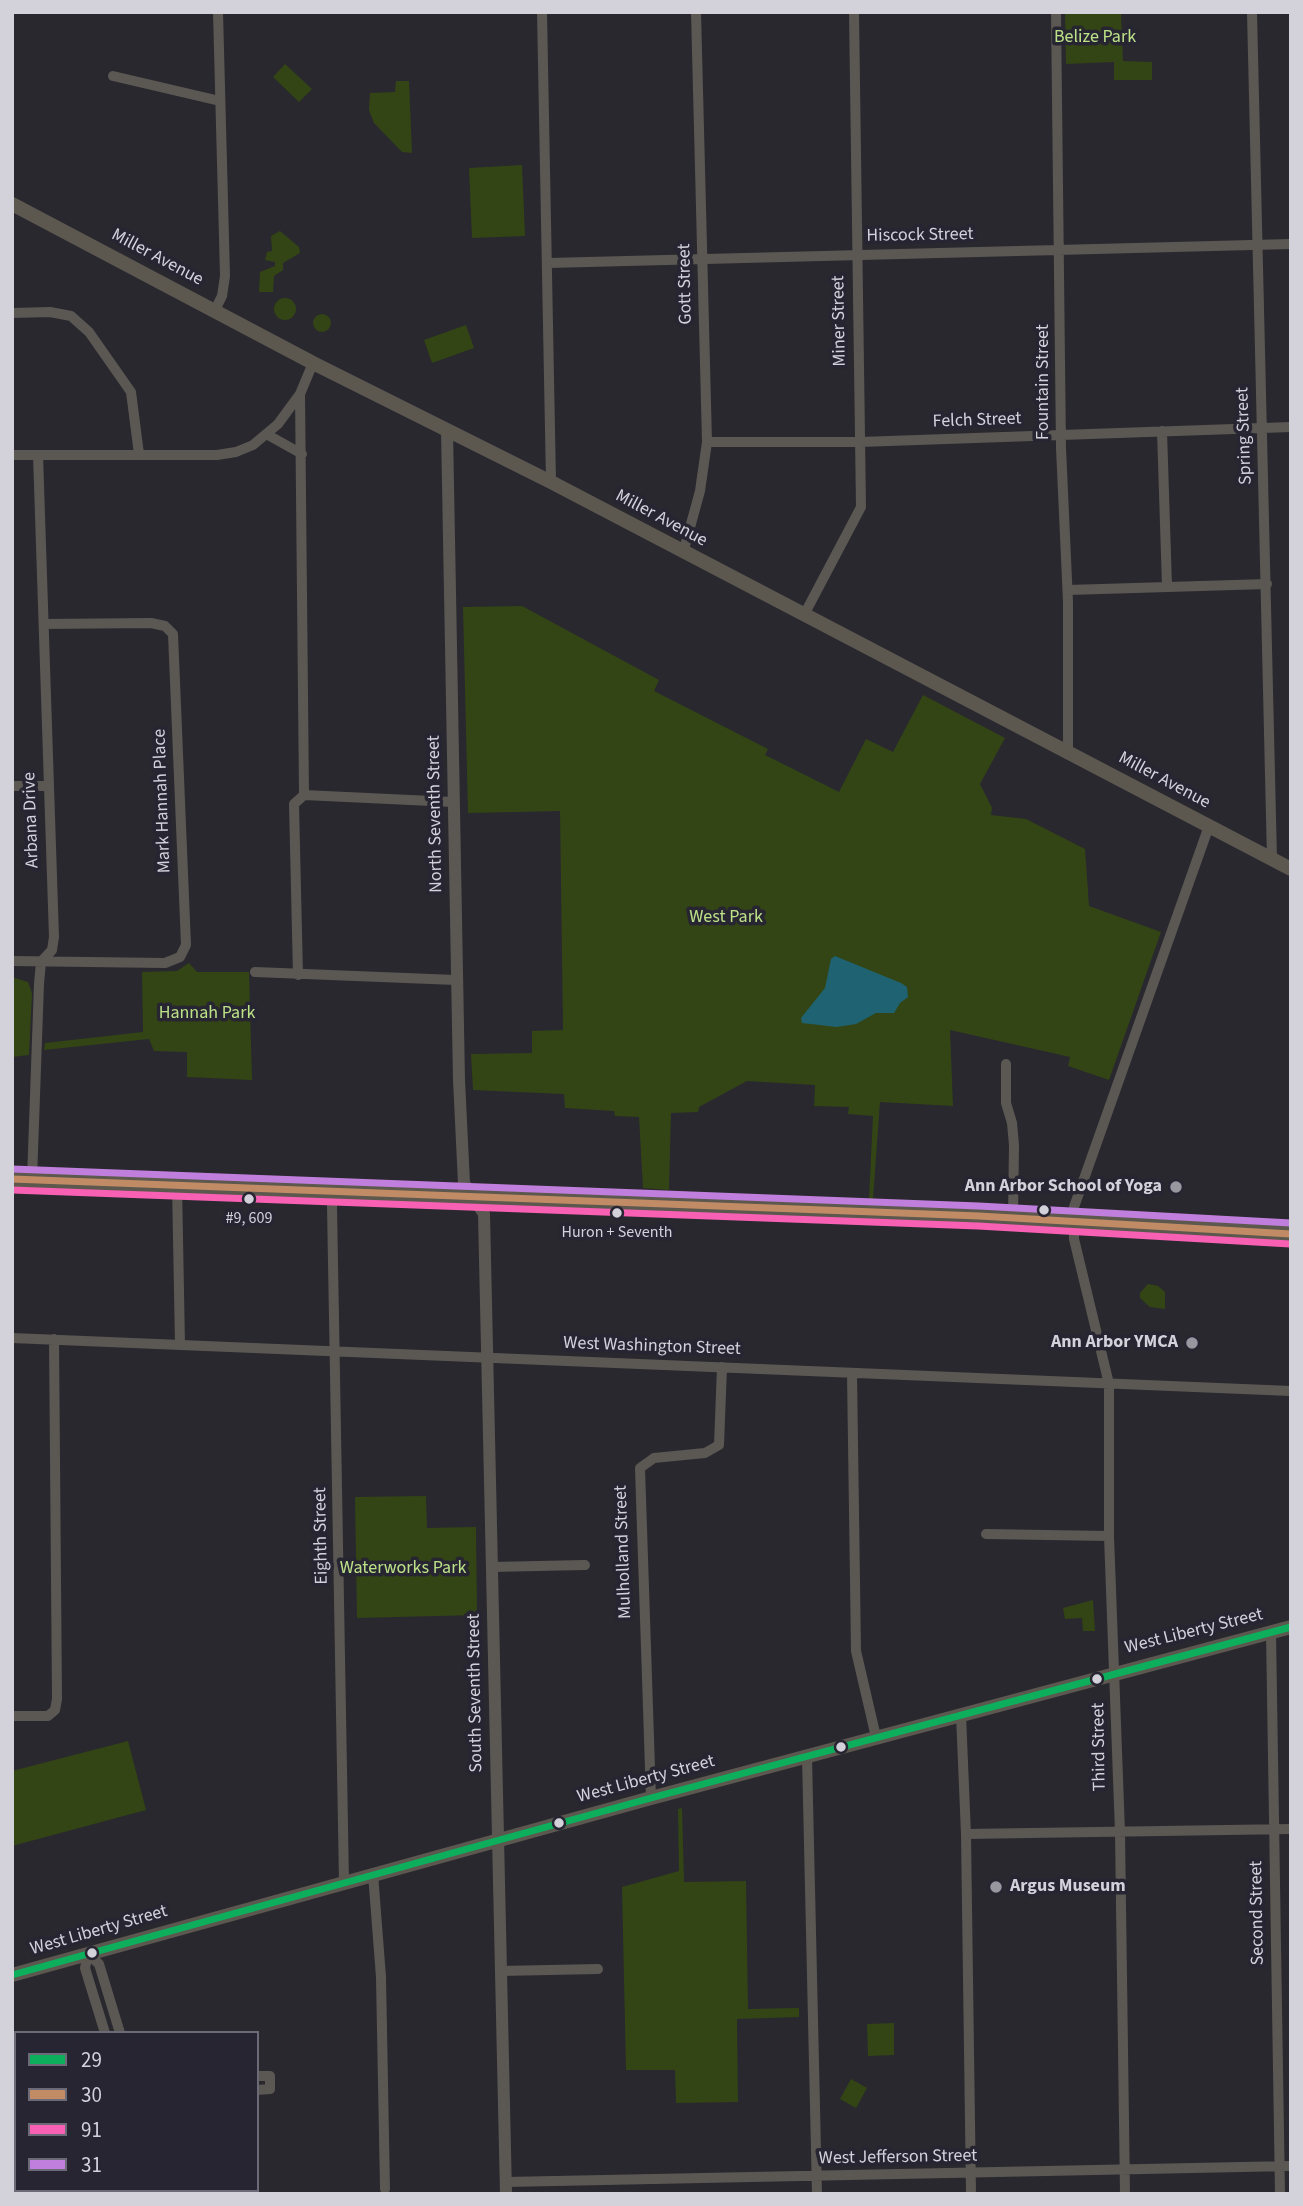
<!DOCTYPE html>
<html>
<head>
<meta charset="utf-8">
<style>
  body { margin:0 }
  #map { position:relative; width:1303px; height:2206px; overflow:hidden; background:#29282f; font-family:"Source Sans 3",sans-serif }
  canvas { display:block }
  .frame { position:absolute; inset:0; border:14px solid #d3d2db; pointer-events:none }
  .legend { position:absolute; left:14px; top:2031px; width:245px; height:161px; box-sizing:border-box; background:#272532; border:2px solid #6c6a76; margin:0; padding:9px 12px; list-style:none; font-size:21px; color:#d3d2db }
  .legend li { display:flex; align-items:center; gap:14px; height:35px }
  .legend b { width:35px; border:2px solid #6c6a76 }
</style>
</head>
<body>
<div id="map">
<canvas width="1303" height="2206"></canvas>
<div class="frame"></div>
<ul class="legend">
<li><b style="height:9px;background:#0daf5c"></b>29</li>
<li><b style="height:9px;background:#c18c65"></b>30</li>
<li><b style="height:9px;background:#f860b3"></b>91</li>
<li><b style="height:9px;background:#c07fdc"></b>31</li>
</ul>
</div>
<script>
const context = document.querySelector('canvas').getContext('2d');
context.lineJoin = 'round';
function fillPath(path, color) { context.fillStyle = color; context.fill(path, 'evenodd'); }
const shape = rows => new Path2D(rows.map(r => 'M' + r).join(''));
function trace(path, color, width, dash) { context.strokeStyle = color; context.lineWidth = width; context.lineCap = dash ? 'butt' : 'round'; context.setLineDash(dash || []); context.stroke(path); }
function label(font, color, halo, rows, align = 'center') {
  context.font = font + ' "Source Sans 3",sans-serif'; context.lineWidth = 7; context.setLineDash([]); context.textBaseline = 'middle'; context.strokeStyle = halo; context.fillStyle = color; for (const [text, x, y, turn = 0] of rows) {
    context.save(); context.translate(x, y); context.rotate((+turn || 0) * Math.PI / 180); context.textAlign = isNaN(turn) ? turn : align; if (halo) context.strokeText(text, 0, 0); context.fillText(text, 0, 0); context.restore();
  }
}
fillPath(shape([
  [1065,12,1121,12,1123,61,1152,62,1152,80,1114,80,1114,62,1066,64],
  [285,64,312,89,299,102,273,77],
  [396,81,409,81,412,153,402,152,374,123,369,110,370,93,395,92],
  [522,165,525,236,472,238,469,168],
  [280,231,299,247,300,253,283,263,283,270,274,276,273,292,259,292,260,272,275,266,275,262,265,260,267,252,272,251,271,236],
  '274 309a11 11 0 1 1 22 0a11 11 0 1 1-22 0Z',
  '313 323a9 9 0 1 1 18 0a9 9 0 1 1-18 0Z',
  [466,325,474,348,432,363,424,340],
  [522,606,659,680,654,691,768,749,765,755,839,792,866,739,893,752,923,695,1005,738,980,784,992,808,991,815,1026,819,1085,849,1089,906,1161,932,1109,1080,1068,1066,1070,1057,950,1030,953,1106,880,1102,873,1199,869,1199,873,1116,848,1114,849,1107,814,1106,815,1085,747,1081,699,1107,698,1112,671,1113,669,1190,643,1188,639,1117,615,1116,614,1111,565,1108,564,1094,473,1090,471,1054,532,1053,532,1031,563,1030,560,811,468,813,463,607],
  [189,963,197,972,249,972,252,1080,187,1077,187,1052,154,1051,149,1039,44,1050,45,1043,143,1032,142,972,177,971],
  [12,977,28,982,32,993,29,1055,12,1057],
  [1148,1284,1158,1286,1165,1292,1165,1309,1150,1307,1140,1298,1140,1293],
  [426,1496,427,1528,476,1527,477,1615,357,1618,355,1497],
  [1093,1600,1095,1631,1083,1631,1082,1618,1065,1619,1063,1608],
  [128,1741,146,1810,12,1846,12,1771],
  [682,1808,684,1882,746,1881,748,2009,799,2008,799,2017,737,2019,738,2102,676,2103,675,2070,626,2070,622,1887,679,1871,678,1809],
  [894,2023,894,2055,868,2056,867,2024],
  [851,2079,867,2088,856,2108,840,2099]
]), '#334515');
fillPath(shape([
  [835,956,901,983,907,987,908,997,900,1003,894,1013,876,1013,856,1024,837,1027,802,1023,801,1018,825,988,831,959]
]), '#1f6271');
trace(shape([
  [542,12,551,482],
  [1056,12,1061,448,1068,602,1068,752],
  [1252,12,1272,859],
  [113,76,220,101],
  [549,263,1291,244],
  [215,310,222,296,225,276,218,12],
  [12,313,50,312,71,316,89,332,131,392,139,454],
  [300,394,304,795],
  [1162,431,1167,586],
  [268,435,302,454],
  [707,442,860,442,1291,427],
  [12,455,217,455,236,452,253,445,278,424,300,394,313,363],
  [683,553,700,491,707,442,696,12],
  [1068,590,1267,584],
  [804,615,861,507,854,12],
  [12,786,48,786],
  [304,795,453,802],
  [12,961,165,963,180,957,186,945,173,634,165,626,151,623,44,624],
  [255,972,456,980],
  [298,975,294,804,304,795],
  [1006,1064,1006,1103,1012,1123,1014,1145,1013,1217],
  [32,1179,39,984,41,962,52,950,54,937,38,455],
  [177,1185,180,1345],
  [335,1190,332,1206,344,1882],
  [12,1338,1291,1391],
  [852,1373,856,1651,876,1737],
  [986,1534,1109,1536],
  [491,1567,585,1565],
  [1271,1632,1280,2194],
  [961,1715,966,1834,971,2194],
  [12,1716,48,1716,55,1710,57,1699,54,1339],
  [807,1757,817,2194],
  [651,1798,640,1468,654,1458,705,1453,719,1445,722,1367],
  [966,1834,1291,1829],
  [373,1874,381,1977,385,2189],
  [88,1954,99,1964,120,2033],
  [88,1954,85,1968,105,2033],
  [500,1971,598,1969],
  [257,2076,270,2076,270,2089,257,2090],
  [506,2182,1291,2166],
  [114,2190,114,2194],
  [129,2190,129,2194],
  [1125,2194,1120,1832,1109,1536,1109,1384,1074,1239,1074,1207,1209,826]
]), '#5b5853', 10);
trace(shape([
  [447,430,459,1080,464,1183,484,1214,506,2194]
]), '#5b5853', 12);
trace(shape([
  [12,204,313,363,551,482,1291,869],
  [12,1975,651,1798,1291,1627]
]), '#5c5850', 14);
trace(shape([
  [12,1179,979,1216,1291,1234]
]), '#5c584e', 16);
trace(shape([
  [12,1975,651,1798,1291,1627]
]), '#0daf5c', 7);
trace(shape([
  [12,1179,979,1216,1291,1234]
]), '#c18c65', 7);
trace(shape([
  [12,1190,978,1226,1290,1244]
]), '#f860b3', 7);
trace(shape([
  [12,1169,979,1206,1291,1223]
]), '#c07fdc', 7);
for (const [x, y, r, color] of [
  [1176,1187,7,"#98969f"],
  [249,1199,6,"#d3d2db"],
  [1044,1210,6,"#d3d2db"],
  [617,1213,6,"#d3d2db"],
  [1192,1343,7,"#98969f"],
  [1097,1679,6,"#d3d2db"],
  [841,1747,6,"#d3d2db"],
  [559,1823,6,"#d3d2db"],
  [996,1887,7,"#98969f"],
  [92,1953,6,"#d3d2db"]
]) { const dot = new Path2D(); dot.arc(x, y, r, 0, 2 * Math.PI); context.fillStyle = color; context.fill(dot); trace(dot, '#272532', 2.5); }
label('16px', '#d3d2db', '#272532', [
  ["#9, 609",249,1219],
  ["Huron + Seventh",617,1233]
]);
label('18px', '#bce288', '#272532', [
  ["Belize Park",1095,38],
  ["West Park",726,918],
  ["Hannah Park",207,1014],
  ["Waterworks Park",403,1569]
]);
label('18px', '#d3d2db', '#272532', [
  ["Hiscock Street",920,236,-1],
  ["Miller Avenue",157,258,28],
  ["Gott Street",686,284,-91],
  ["Miner Street",840,321,-91],
  ["Fountain Street",1044,382,-90],
  ["Felch Street",977,421,-2],
  ["Spring Street",1245,436,-92],
  ["Miller Avenue",661,519,28],
  ["Miller Avenue",1164,781,28],
  ["Mark Hannah Place",163,801,-92],
  ["North Seventh Street",436,814,-91],
  ["Arbana Drive",32,820,-92],
  ["West Washington Street",652,1347,2],
  ["Eighth Street",322,1536,-91],
  ["Mulholland Street",624,1552,-92],
  ["West Liberty Street",1194,1632,-14],
  ["South Seventh Street",476,1693,-91],
  ["Third Street",1100,1747,-91],
  ["West Liberty Street",646,1780,-15],
  ["Second Street",1258,1913,-91],
  ["West Liberty Street",99,1931,-16],
  ["West Jefferson Street",898,2158,-1]
]);
label('bold 18px', '#d3d2db', '#272532', [
  ["Ann Arbor School of Yoga",1162,1187],
  ["Ann Arbor YMCA",1178,1343],
  ["Argus Museum",1010,1887,"left"]
], 'right');
</script>
</body>
</html>
